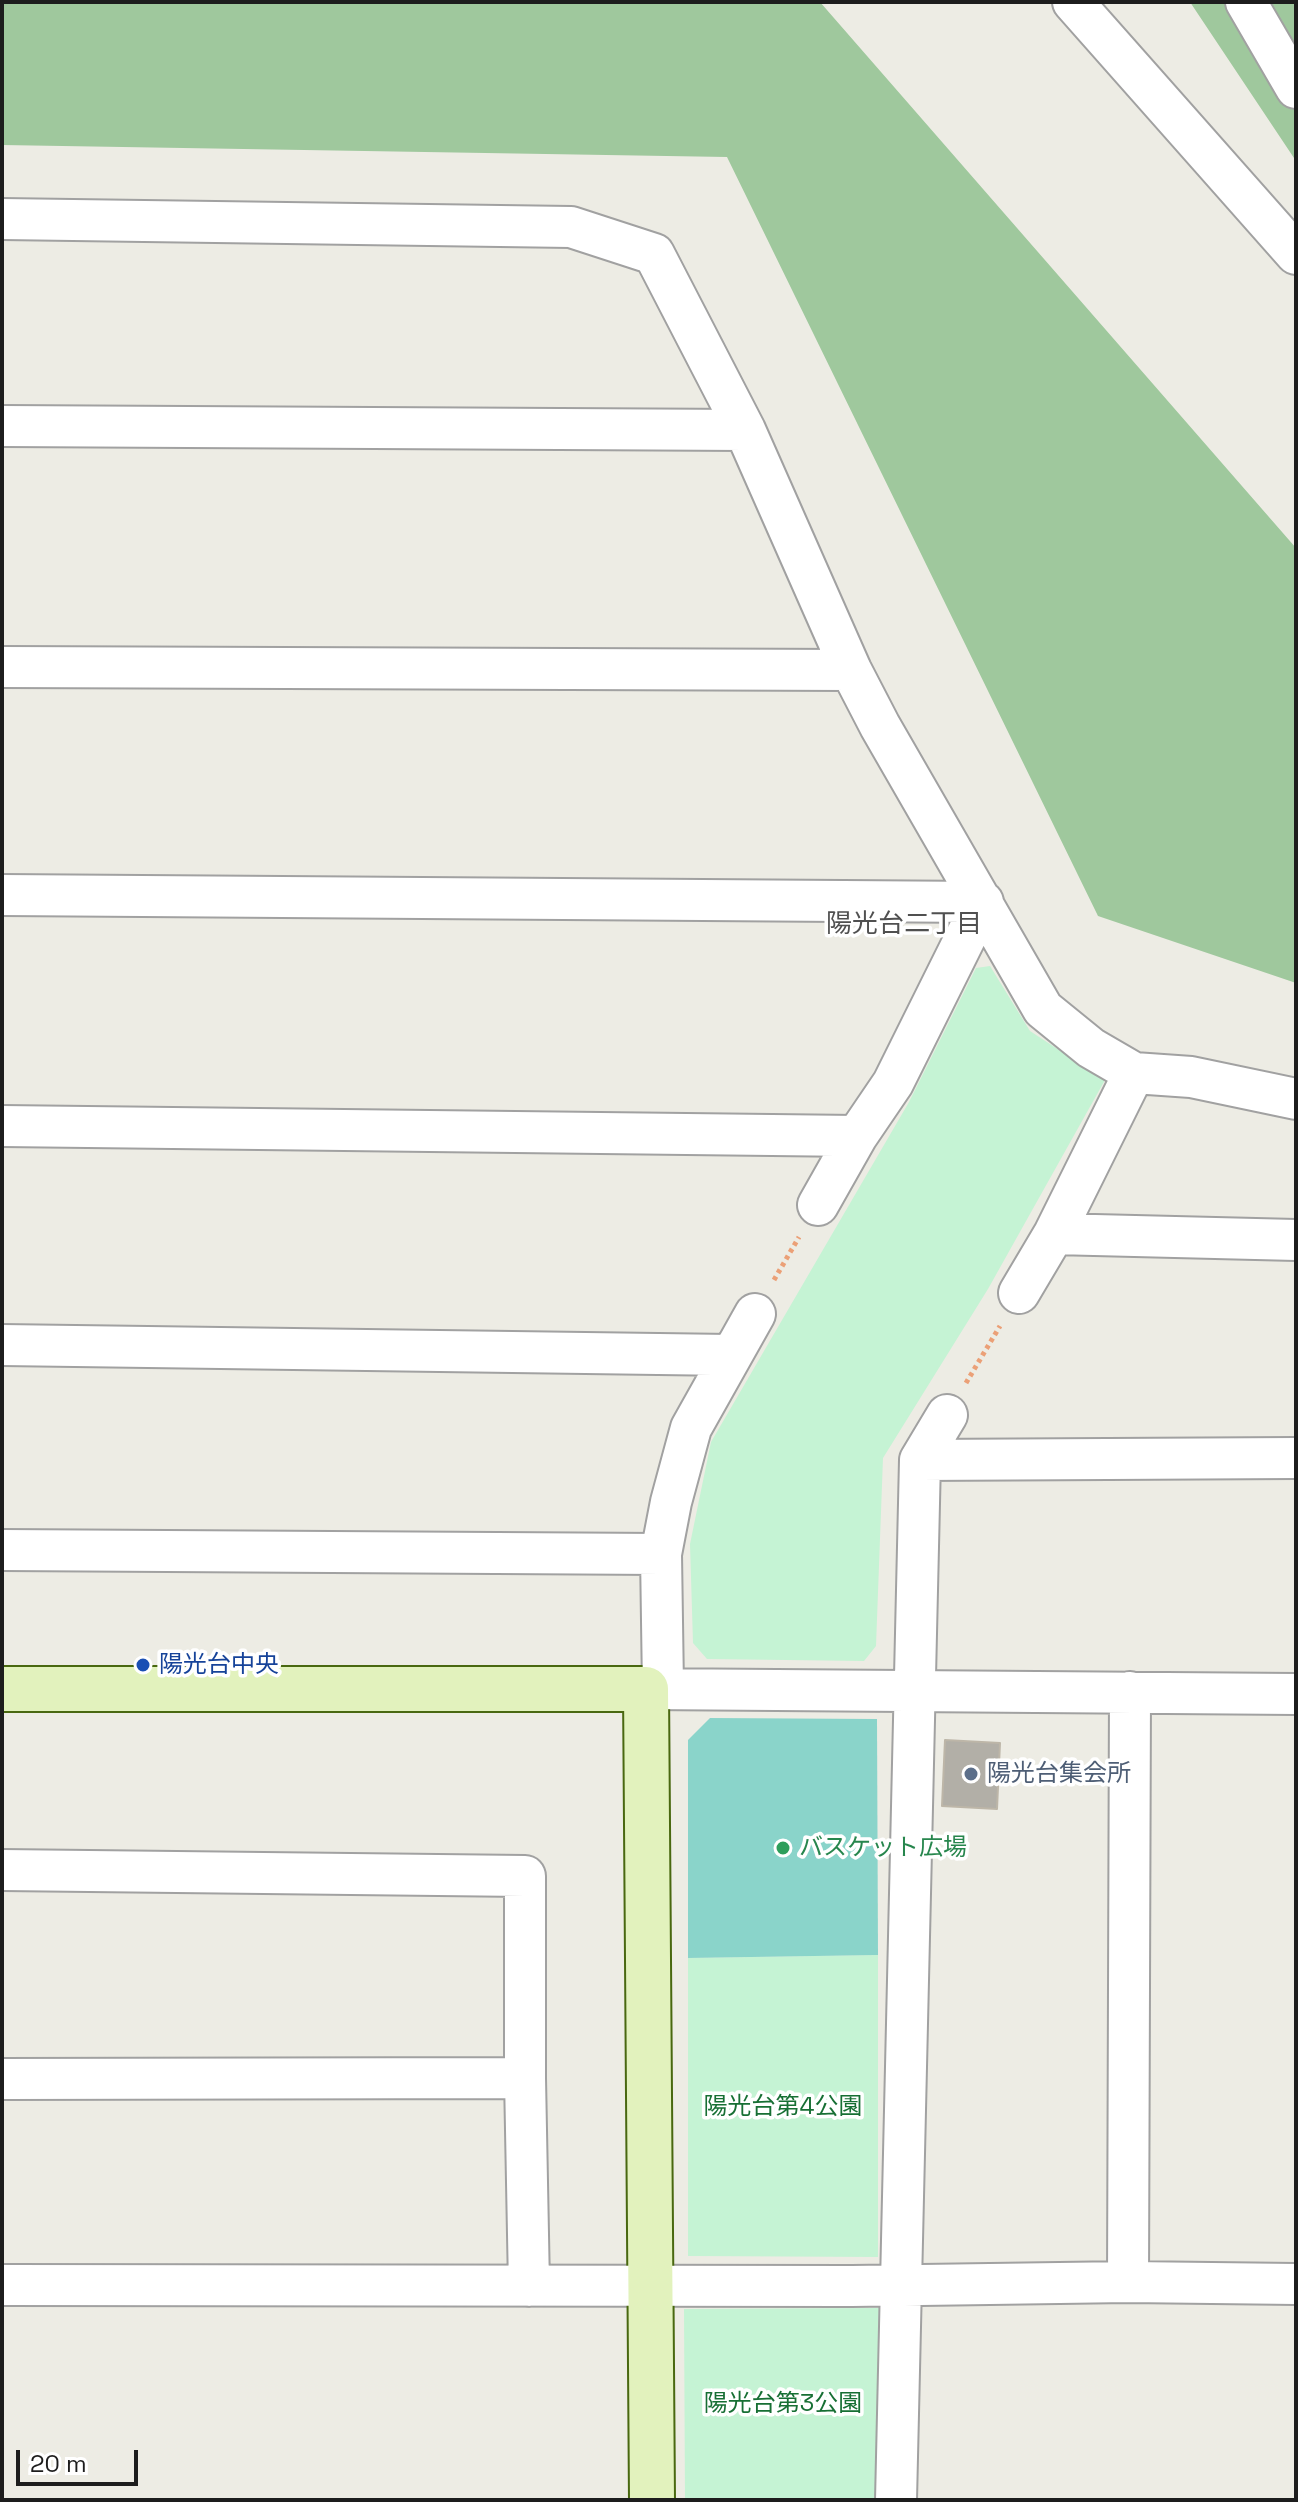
<!DOCTYPE html>
<html>
<head>
<meta charset="utf-8">
<style>
  body { margin:0 }
  #map { position:relative; width:1298px; height:2502px; overflow:hidden; background:#edece4; font-family:"Space Grotesk",sans-serif }
  canvas { display:block }
  .frame { position:absolute; inset:0; border:4px solid #1d1d1d; pointer-events:none }
  .scale { position:absolute; left:16px; top:2450px; width:122px; height:36px; box-sizing:border-box; border:4px solid #1d1d1d; border-top:0; padding-left:10px; font-size:24px; line-height:28px; white-space:nowrap; color:#1d1d1d; -webkit-text-stroke:6px #fff; paint-order:stroke }
</style>
</head>
<body>
<div id="map">
<canvas width="1298" height="2502"></canvas>
<div class="frame"></div>
<div class="scale">20 m</div>
</div>
<script>
const context = document.querySelector('canvas').getContext('2d');
context.lineJoin = 'round';
function fillPath(path, color) { context.fillStyle = color; context.fill(path, 'evenodd'); }
const shape = rows => new Path2D(rows.map(r => 'M' + r).join(''));
function trace(path, color, width, dash) { context.strokeStyle = color; context.lineWidth = width; context.lineCap = dash ? 'butt' : 'round'; context.setLineDash(dash || []); context.stroke(path); }
function label(font, color, halo, rows, align = 'center') {
  context.font = font + ' "Space Grotesk","Noto Sans JP",sans-serif'; context.lineWidth = 7; context.setLineDash([]); context.textBaseline = 'middle'; context.strokeStyle = halo; context.fillStyle = color; for (const [text, x, y, turn = 0] of rows) {
    context.save(); context.translate(x, y); context.rotate((+turn || 0) * Math.PI / 180); context.textAlign = isNaN(turn) ? turn : align; if (halo) context.strokeText(text, 0, 0); context.fillText(text, 0, 0); context.restore();
  }
}
fillPath(shape([
  [2,2,820,2,1296,548,1296,983,1098,916,727,157,2,145],
  [1190,2,1296,2,1296,161]
]), '#9fc89d');
fillPath(shape([
  [990,966,1030,1031,1105,1080,988,1289,883,1458,876,1646,864,1661,707,1659,693,1643,690,1544,711,1442,909,1102,976,968],
  [878,1955,878,2257,688,2256,688,1958],
  [880,2308,881,2500,685,2500,684,2309]
]), '#c5f3d4');
fillPath(shape([
  [710,1718,877,1719,878,1955,688,1958,688,1740]
]), '#8ad4ca');
const building = shape([
  [945,1740,1000,1743,997,1809,942,1806,945,1740]
]);
fillPath(building, '#b2afa7');
trace(building, '#bdb6a8', 2);
const street = shape([
  [1073,2,1296,254],
  [1246,2,1296,88],
  [2,219,571,227,654,254,745,430,851,670,880,726,1043,1009,1091,1048,1134,1073,1191,1077,1296,1099],
  [2,426,745,430],
  [2,667,851,670],
  [2,895,983,902,893,1083,857,1136,2,1126],
  [1134,1073,1054,1234,1296,1240],
  [818,1205,857,1136],
  [1019,1293,1054,1234],
  [2,1345,731,1355],
  [920,1460,947,1415],
  [2,1550,661,1554],
  [663,1688,661,1554,671,1502,691,1428,755,1314],
  [646,1689,1296,1694],
  [2,1870,525,1876,525,2078,529,2286],
  [2,2079,525,2078],
  [1128,2282,1130,1692],
  [2,2285,852,2286,1128,2282,1296,2284],
  [896,2500,920,1460,1296,1458]
]);
const secondary = shape([
  [2,1689,646,1689,652,2500]
]);
trace(street, '#a1a1a1', 44);
trace(secondary, '#496810', 48);
trace(shape([
  [774,1280,799,1237],
  [966,1383,1000,1326]
]), '#eba077', 5, [4, 4]);
trace(street, '#fff', 40);
trace(secondary, '#e2f2bd', 44);
for (const [x, y, r, color] of [
  [143,1665,8,"#1a4fb4"],
  [971,1774,8,"#5c6f8a"],
  [783,1848,8,"#2e9e5b"]
]) { const dot = new Path2D(); dot.arc(x, y, r, 0, 2 * Math.PI); context.fillStyle = color; context.fill(dot); trace(dot, '#fff', 3); }
label('24px', '#164399', '#fff', [
  ["陽光台中央",159,1665]
], 'left');
label('24px', '#4e5e75', '#fff', [
  ["陽光台集会所",987,1774]
], 'left');
label('24px', '#27864d', '#fff', [
  ["バスケット広場",799,1848]
], 'left');
label('24px', '#176f34', '#fff', [
  ["陽光台第4公園",783,2107],
  ["陽光台第3公園",783,2404]
]);
label('26px', '#505050', '#fff', [
  ["陽光台二丁目",904,925]
]);
</script>
</body>
</html>
